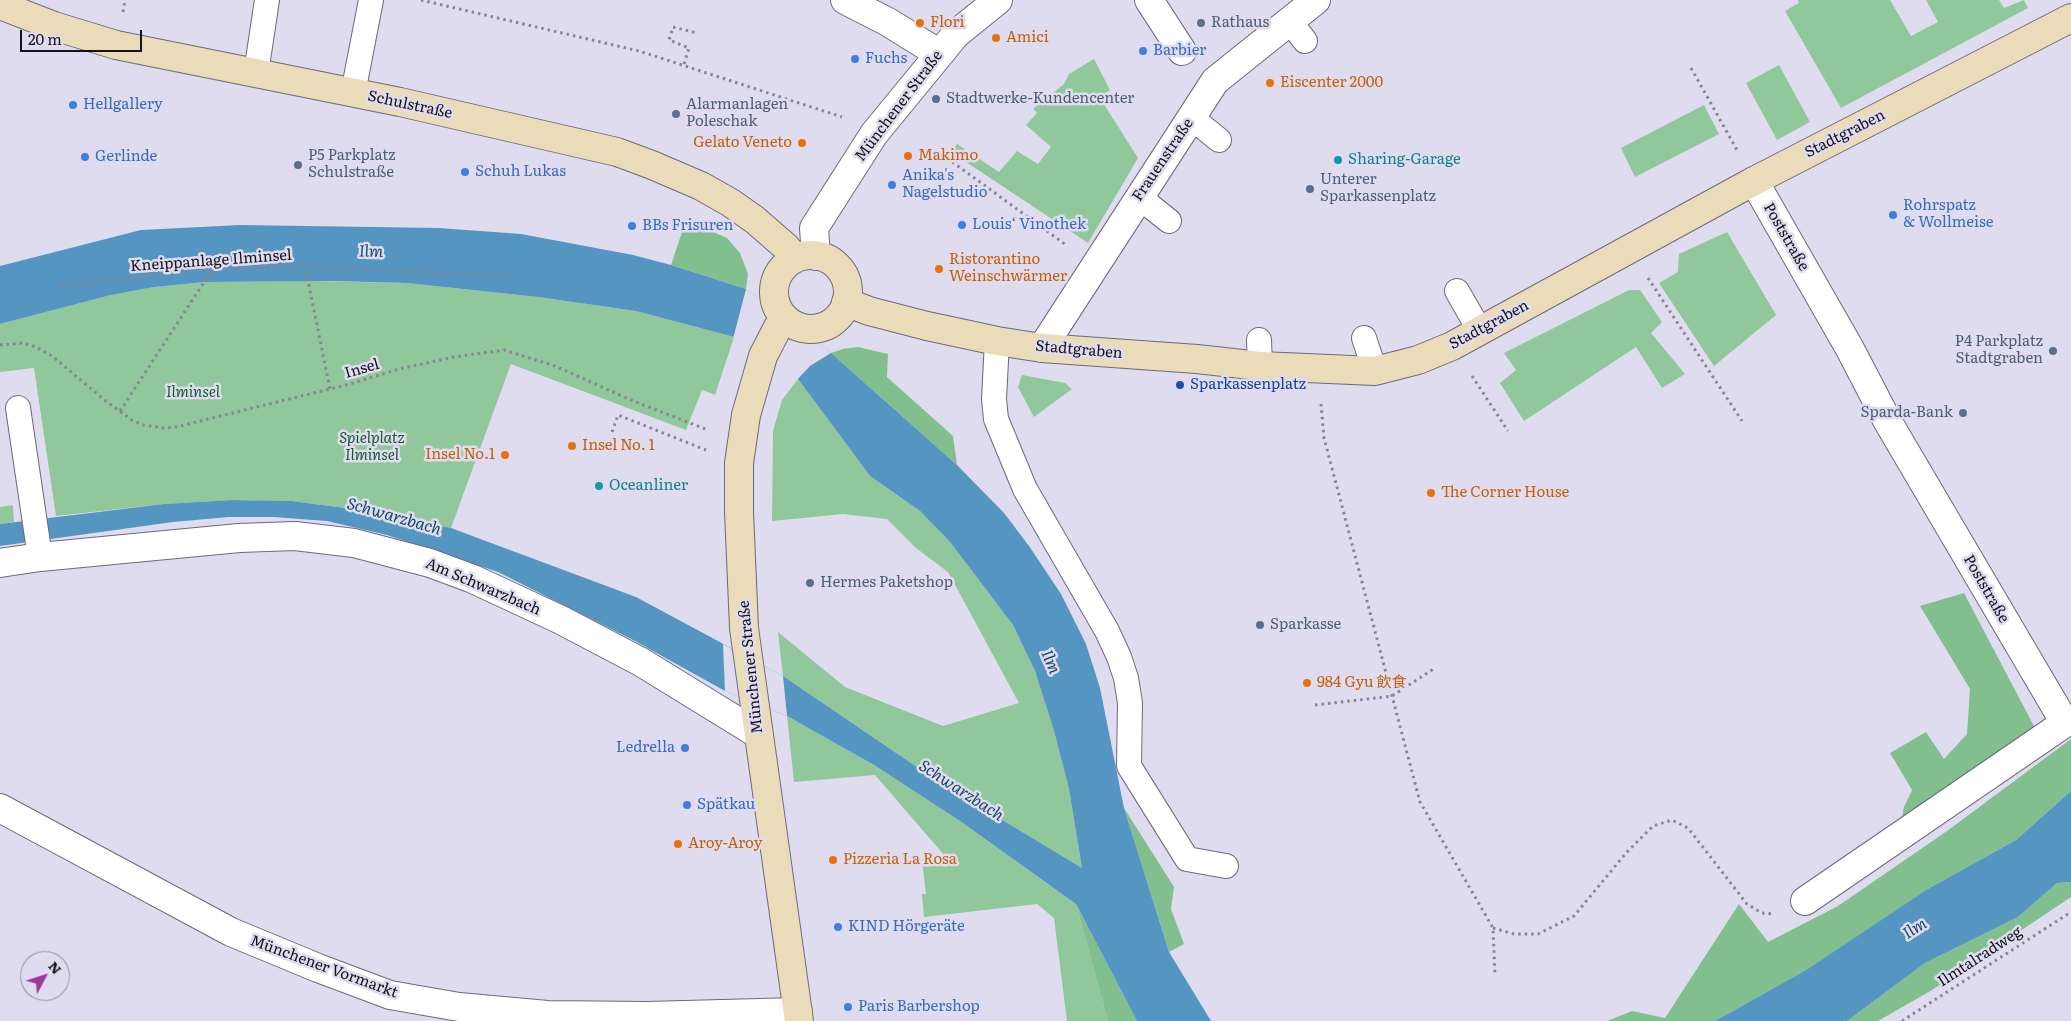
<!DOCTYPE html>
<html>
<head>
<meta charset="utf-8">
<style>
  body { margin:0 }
  #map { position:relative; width:2071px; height:1021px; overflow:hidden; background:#e0dcf0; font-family:Literata,serif }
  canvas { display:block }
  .north { position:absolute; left:20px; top:951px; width:50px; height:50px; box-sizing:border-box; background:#e0dcf0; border:1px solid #8f8c9a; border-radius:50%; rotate:50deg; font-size:14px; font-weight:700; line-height:20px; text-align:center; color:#15131a }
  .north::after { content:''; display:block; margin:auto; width:18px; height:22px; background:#9f389b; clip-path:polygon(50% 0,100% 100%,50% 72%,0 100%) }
  .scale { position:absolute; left:20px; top:30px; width:122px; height:22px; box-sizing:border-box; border:2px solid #15131a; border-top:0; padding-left:6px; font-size:15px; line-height:18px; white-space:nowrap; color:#15131a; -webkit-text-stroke:4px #e0dcf0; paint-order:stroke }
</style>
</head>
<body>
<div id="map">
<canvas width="2071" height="1021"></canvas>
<div class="north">N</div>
<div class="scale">20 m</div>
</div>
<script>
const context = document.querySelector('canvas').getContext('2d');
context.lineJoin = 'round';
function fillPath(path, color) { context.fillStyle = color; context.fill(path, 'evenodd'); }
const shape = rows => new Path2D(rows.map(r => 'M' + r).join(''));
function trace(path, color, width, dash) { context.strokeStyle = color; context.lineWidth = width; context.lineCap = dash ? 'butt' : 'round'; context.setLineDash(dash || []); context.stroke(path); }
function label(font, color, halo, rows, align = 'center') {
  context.font = font + ' Literata,"Noto Sans SC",serif'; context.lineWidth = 5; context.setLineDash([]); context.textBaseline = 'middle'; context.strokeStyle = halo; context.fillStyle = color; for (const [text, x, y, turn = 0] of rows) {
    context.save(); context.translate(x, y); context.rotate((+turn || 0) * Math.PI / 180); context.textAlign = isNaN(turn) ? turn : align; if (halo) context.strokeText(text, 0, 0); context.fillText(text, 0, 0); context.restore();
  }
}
fillPath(shape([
  [1798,0,1890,0,1911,36,1938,22,1926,0,1999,0,2004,8,2024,0,2028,8,1841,108,1785,11,1799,3],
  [1094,59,1110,90,1100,98,1138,158,1088,243,951,152,957,144,999,172,1017,151,1038,164,1051,147,1026,125,1037,113,1033,109,1064,84,1069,74],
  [1779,65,1810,122,1777,140,1746,83],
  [1704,105,1719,134,1635,177,1621,148],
  [1727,232,1776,315,1714,366,1659,283,1678,272,1679,254],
  [308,281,407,283,538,297,636,311,734,337,715,395,702,390,686,430,511,364,451,528,375,512,292,501,232,500,164,504,56,516,34,368,0,372,0,324,111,295,154,287,205,282],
  [1629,290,1640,290,1662,322,1651,333,1685,374,1662,388,1636,347,1524,421,1500,383,1516,370,1504,353],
  [1022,375,1065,383,1072,389,1034,417,1018,387],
  [798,379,870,476,920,511,950,542,1013,625,1035,671,1054,731,1069,789,1082,868,936,780,783,676,778,632,845,687,943,726,1019,703,948,572,916,548,887,519,843,514,772,521,773,431,782,400],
  [13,505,14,522,0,524,0,507],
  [787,716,874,765,960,821,1076,904,1108,1021,1067,1021,1054,918,1037,904,924,917,922,894,926,894,922,860,945,856,875,775,794,782]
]), '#90c79b');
fillPath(shape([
  [686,220,727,238,740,253,748,274,746,289,671,265],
  [858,347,888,354,887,377,953,436,957,465,831,353,843,349],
  [1964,593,2035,728,1900,828,1904,807,1912,790,1890,753,1926,732,1944,759,1967,734,1970,689,1920,606],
  [2071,739,2071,791,2016,840,1926,890,1806,970,1715,1021,1607,1021,1632,1011,1665,1018,1739,904,1768,942,1838,906,1947,831],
  [1124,808,1174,887,1171,909,1184,944,1169,952],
  [2071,882,2071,897,1932,990,1878,1021,1847,1021,1925,963,2018,917,2057,883],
  [1076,904,1137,1021,1108,1021]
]), '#81bf8f');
fillPath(shape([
  [240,225,439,228,521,234,633,255,671,265,746,289,831,353,957,465,1004,513,1029,546,1061,594,1086,644,1100,688,1124,808,1169,952,1211,1021,1137,1021,1076,904,960,821,874,765,787,716,725,691,635,641,498,572,387,535,327,521,273,517,229,517,173,522,0,546,0,524,164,504,232,500,292,501,375,512,451,528,636,597,783,676,936,780,1082,868,1069,789,1054,731,1035,671,1013,625,950,542,920,511,870,476,798,379,734,337,636,311,538,297,407,283,331,281,205,282,154,287,111,295,0,324,0,266,141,230],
  [2071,791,2071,882,2057,883,2018,917,1925,963,1847,1021,1715,1021,1806,970,1926,890,2016,840]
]), '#5496c1');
fillPath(shape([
  [746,289,796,326,831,353,810,366,796,381,733,339],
  [723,644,783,676,787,716,725,691]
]), '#e0dcf0');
const lane = shape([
  [1289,20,1305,41],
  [256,73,267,0],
  [353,93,371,0],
  [1192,118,1219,140],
  [1139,197,1169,221],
  [1457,291,1480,331],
  [1364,338,1375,371],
  [1259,340,1260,366],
  [997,341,994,399,996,419,1025,489,1107,631,1119,657,1126,678,1130,703,1129,766,1187,859,1226,866],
  [18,408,40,557]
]);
const street = shape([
  [845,0,888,22,938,53],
  [1149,0,1182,51],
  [1754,181,1850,349,1888,422,2065,723,1805,901],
  [816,256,814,228,874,134,956,34,998,0],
  [1042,348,1215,81,1316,0],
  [0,563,40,557,239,538,295,536,354,543,430,563,473,579,561,620,641,662,758,734],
  [0,808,231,932,318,968,390,995,459,1007,547,1015,647,1016,798,1012]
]);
const secondary = shape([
  [0,5,54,26,116,45,400,102,617,152,652,165,701,186,731,203,755,220,786,247,795,258],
  '774 292a37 37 0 1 1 74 0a37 37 0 1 1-74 0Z',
  [846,302,869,311,927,326,997,341,1042,348,1197,359,1260,366,1375,371,1418,360,1452,346,1754,181,2071,18],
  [785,318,778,327,763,356,746,415,739,463,739,512,744,628,799,1021]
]);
trace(lane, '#6d697a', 26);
trace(street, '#6d697a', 30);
trace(secondary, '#6d697a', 30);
trace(shape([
  [421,0,639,51,842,117],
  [123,12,125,0],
  [684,64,689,48,669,40,673,27,697,33],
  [1691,68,1737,150],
  [947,158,1066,245],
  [302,266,308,281,330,389],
  [1648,278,1742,421],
  [62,286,212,269,302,266,512,277],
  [0,345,23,343,36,347,52,356,107,402,132,420,143,425,164,428,176,427,350,384,399,369,454,357,504,350,555,366,631,400,708,430],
  [1472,376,1508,431],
  [1321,404,1324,438,1420,802,1493,928,1495,976],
  [120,411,212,270],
  [612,432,618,415,706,450],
  [1315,705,1392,696,1435,668],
  [1493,928,1514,934,1538,934,1574,916,1626,853,1653,826,1672,820,1688,828,1747,904,1762,913,1773,914],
  [1902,1021,2071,912]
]), '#888593', 3, [2.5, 4]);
trace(lane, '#fff', 24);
trace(street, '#fff', 28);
trace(secondary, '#eadcb9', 28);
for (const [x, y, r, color] of [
  [920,23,5,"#e8710a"],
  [1201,23,5,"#5c6f8a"],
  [996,38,5,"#e8710a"],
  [1143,51,5,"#3f7fe0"],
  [855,59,5,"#3f7fe0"],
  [1270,83,5,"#e8710a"],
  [936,99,5,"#5c6f8a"],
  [73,105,5,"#3f7fe0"],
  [676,114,5,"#5c6f8a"],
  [802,143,5,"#e8710a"],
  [908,156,5,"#e8710a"],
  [85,157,5,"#3f7fe0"],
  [1338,160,5,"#0f9aa8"],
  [298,165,5,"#5c6f8a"],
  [465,172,5,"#3f7fe0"],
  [892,185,5,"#3f7fe0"],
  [1310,189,5,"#5c6f8a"],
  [1893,215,5,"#3f7fe0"],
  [962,225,5,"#3f7fe0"],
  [632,226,5,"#3f7fe0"],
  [939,269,5,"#e8710a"],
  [2053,351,5,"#5c6f8a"],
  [1180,385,5,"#1a4fb4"],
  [1963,413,5,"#5c6f8a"],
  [572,446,5,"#e8710a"],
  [505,455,5,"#e8710a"],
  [599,486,5,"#0f9aa8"],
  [1431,493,5,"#e8710a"],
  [810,583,5,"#5c6f8a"],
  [1260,625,5,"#5c6f8a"],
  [1307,683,5,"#e8710a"],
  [685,748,5,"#3f7fe0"],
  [687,805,5,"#3f7fe0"],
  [678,844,5,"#e8710a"],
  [833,860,5,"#e8710a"],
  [838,927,5,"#3f7fe0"],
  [848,1007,5,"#3f7fe0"]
]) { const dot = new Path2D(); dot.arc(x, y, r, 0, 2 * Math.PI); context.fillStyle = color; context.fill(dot); trace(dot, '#e0dcf0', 2); }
label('15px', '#c56008', '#e0dcf0', [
  ["Flori",930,23],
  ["Amici",1006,38],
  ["Eiscenter 2000",1280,83],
  ["Gelato Veneto",792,143,"right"],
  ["Makimo",918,156],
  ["Ristorantino",949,260],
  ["Weinschwärmer",949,277],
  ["Insel No. 1",582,446],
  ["Insel No.1",495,455,"right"],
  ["The Corner House",1441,493],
  ["984 Gyu 飲食",1317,683],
  ["Aroy-Aroy",688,844],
  ["Pizzeria La Rosa",843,860]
], 'left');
label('15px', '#4e5e75', '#e0dcf0', [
  ["Rathaus",1211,23],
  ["Stadtwerke-Kundencenter",946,99],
  ["Alarmanlagen",686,105],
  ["Poleschak",686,122],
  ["P5 Parkplatz",308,156],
  ["Schulstraße",308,173],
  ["Unterer",1320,180],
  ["Sparkassenplatz",1320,197],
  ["P4 Parkplatz",2043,342,"right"],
  ["Stadtgraben",2043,359,"right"],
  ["Sparda-Bank",1953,413,"right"],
  ["Hermes Paketshop",820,583],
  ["Sparkasse",1270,625]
], 'left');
label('15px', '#366cbe', '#e0dcf0', [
  ["Barbier",1153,51],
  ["Fuchs",865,59],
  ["Hellgallery",83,105],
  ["Gerlinde",95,157],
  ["Schuh Lukas",475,172],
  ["Anika's",902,176],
  ["Nagelstudio",902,193],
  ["Rohrspatz",1903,206],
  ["& Wollmeise",1903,223],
  ["Louis‘ Vinothek",972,225],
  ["BBs Frisuren",642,226],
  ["Ledrella",675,748,"right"],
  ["Spätkau",697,805],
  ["KIND Hörgeräte",848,927],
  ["Paris Barbershop",858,1007]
], 'left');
label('15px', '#15131a', '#e0dcf0', [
  ["Schulstraße",410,105,12],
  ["Münchener Straße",899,106,-53],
  ["Stadtgraben",1845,134,-27],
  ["Frauenstraße",1163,160,-56],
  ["Poststraße",1786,237,60],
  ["Kneippanlage Ilminsel",211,261,-4],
  ["Stadtgraben",1489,325,-28],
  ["Stadtgraben",1079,350,5],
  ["Insel",362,369,-16],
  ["Am Schwarzbach",483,587,23],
  ["Poststraße",1986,589,60],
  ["Münchener Straße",751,667,-96],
  ["Ilmtalradweg",1980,957,-33],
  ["Münchener Vormarkt",324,967,20]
]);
label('15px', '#0d838f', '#e0dcf0', [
  ["Sharing-Garage",1348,160],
  ["Oceanliner",609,486]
], 'left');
label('15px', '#164399', '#e0dcf0', [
  ["Sparkassenplatz",1190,385]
], 'left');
label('italic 15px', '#16592d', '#e0dcf0', [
  ["Ilminsel",193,393],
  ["Spielplatz",372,439],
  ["Ilminsel",372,456]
]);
label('italic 16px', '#134865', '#e0dcf0', [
  ["Ilm",371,252,1],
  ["Schwarzbach",394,517,16],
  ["Ilm",1050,662,67],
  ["Schwarzbach",961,791,33],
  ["Ilm",1915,929,-32]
]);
</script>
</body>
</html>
